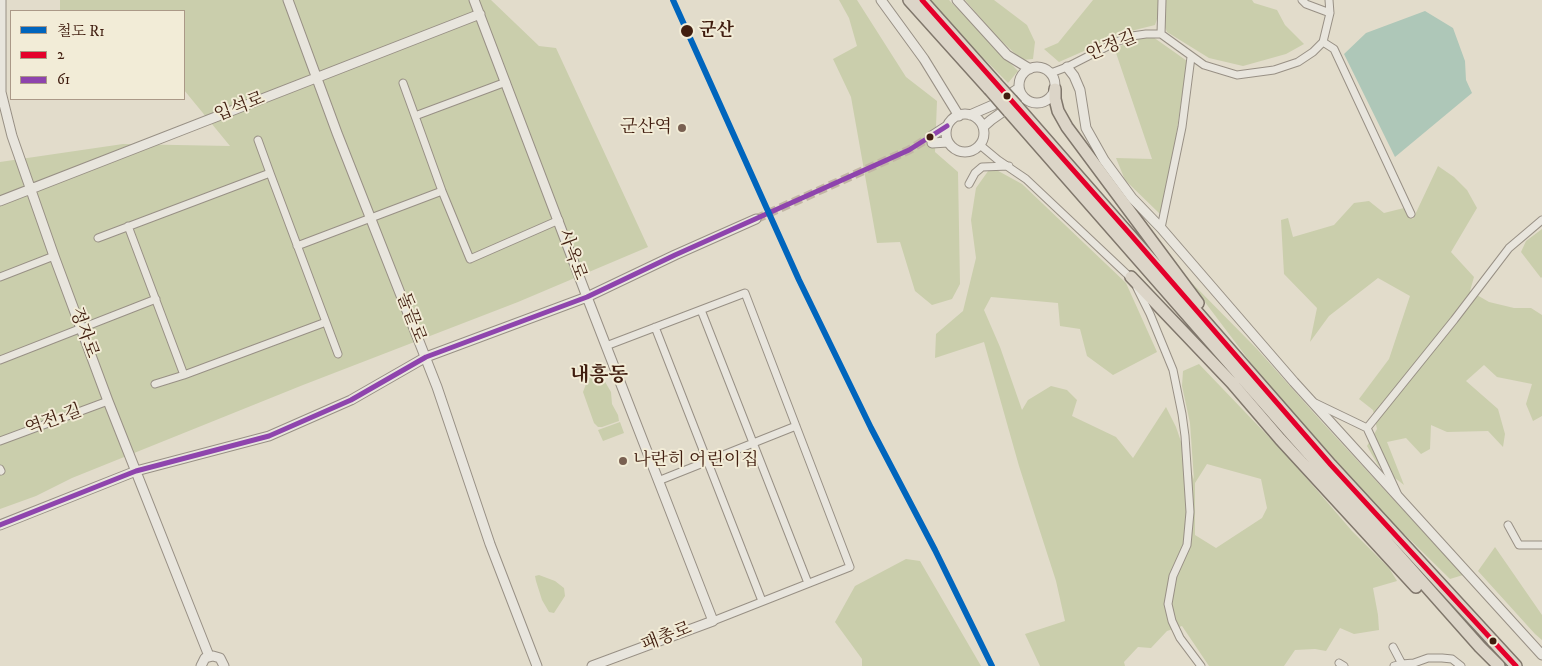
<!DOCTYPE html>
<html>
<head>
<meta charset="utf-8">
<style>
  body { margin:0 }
  #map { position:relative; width:1542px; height:666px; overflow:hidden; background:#e2dccb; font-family:"IM FELL DW Pica","Noto Serif KR",serif }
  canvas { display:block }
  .legend { position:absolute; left:10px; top:10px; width:175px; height:90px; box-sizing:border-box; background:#f2ecd7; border:1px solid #ab9987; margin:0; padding:6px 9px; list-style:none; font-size:15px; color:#401d0f }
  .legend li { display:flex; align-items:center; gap:10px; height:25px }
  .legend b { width:25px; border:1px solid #ab9987 }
</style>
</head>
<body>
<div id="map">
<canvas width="1542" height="666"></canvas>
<ul class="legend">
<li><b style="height:6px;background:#0065bd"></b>철도 R1</li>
<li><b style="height:6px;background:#e4002b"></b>2</li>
<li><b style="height:6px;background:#8e44ad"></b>61</li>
</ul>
</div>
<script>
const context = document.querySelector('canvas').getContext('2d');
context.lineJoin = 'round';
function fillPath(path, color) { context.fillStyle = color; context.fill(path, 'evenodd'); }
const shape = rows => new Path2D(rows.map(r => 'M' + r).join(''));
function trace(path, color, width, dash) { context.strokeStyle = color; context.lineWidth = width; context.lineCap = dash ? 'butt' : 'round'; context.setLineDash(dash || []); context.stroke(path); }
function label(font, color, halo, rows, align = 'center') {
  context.font = font + ' "IM FELL DW Pica","Noto Serif KR",serif'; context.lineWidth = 4; context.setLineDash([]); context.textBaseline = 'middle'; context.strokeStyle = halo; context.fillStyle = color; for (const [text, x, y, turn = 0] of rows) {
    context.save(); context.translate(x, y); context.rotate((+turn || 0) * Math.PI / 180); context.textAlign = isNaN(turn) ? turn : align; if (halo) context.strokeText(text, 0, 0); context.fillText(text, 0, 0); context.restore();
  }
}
fillPath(shape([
  [60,0,491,0,539,46,556,48,648,247,518,302,303,385,72,478,36,496,0,509,0,162,123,144,230,146,184,90,184,11,60,11],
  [839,0,857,0,906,77,937,101,935,152,958,172,960,284,952,299,932,305,915,291,900,242,877,243,851,97,833,59,857,46,849,18],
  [930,0,949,0,1018,71,1008,83,947,21],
  [965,0,994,0,1027,25,1035,42,1033,59,1022,60,997,37],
  [1093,0,1252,0,1254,3,1277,10,1285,25,1304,44,1286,54,1243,66,1209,58,1167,32,1159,13,1155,25,1127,32,1059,62,1044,49,1058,43],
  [1153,37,1187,61,1173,157,1161,215,1125,180,1116,158,1152,159,1115,50,1131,39],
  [1438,166,1454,177,1467,190,1477,208,1451,252,1474,277,1470,291,1489,302,1514,308,1531,308,1542,315,1542,416,1533,421,1526,404,1532,384,1497,377,1484,365,1466,381,1498,409,1505,434,1503,447,1488,431,1447,432,1431,425,1430,449,1421,454,1406,438,1387,442,1404,485,1378,465,1367,446,1377,429,1373,410,1359,399,1389,359,1410,296,1378,278,1329,316,1310,342,1317,308,1284,274,1281,220,1288,218,1293,237,1334,225,1354,203,1369,201,1384,213,1404,208,1413,219],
  [991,167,1022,184,1126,283,1157,352,1113,375,1087,356,1080,329,1060,326,1058,303,991,297,984,310,1000,347,1022,410,1028,400,1051,386,1067,390,1077,400,1072,416,1116,437,1133,458,1166,407,1176,427,1194,480,1190,423,1182,386,1183,371,1199,364,1290,459,1352,531,1389,568,1397,581,1373,588,1378,615,1379,630,1354,634,1340,628,1326,651,1315,649,1295,650,1284,666,1209,666,1182,626,1167,631,1151,648,1138,647,1124,662,1125,666,1040,666,1025,634,1065,621,1056,581,1019,466,984,342,935,358,936,334,963,311,976,258,971,220,976,188],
  [1207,464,1261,479,1267,508,1262,518,1216,548,1195,535,1195,483],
  [1542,229,1542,277,1541,278,1521,252,1526,241],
  [1186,277,1257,349,1321,421,1463,575,1450,579,1385,515,1263,379],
  [596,367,601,368,603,371,604,380,611,392,612,404,618,415,619,421,602,427,598,427,594,423,583,392,591,371],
  [620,422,624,433,603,441,598,430],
  [1495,547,1542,615,1542,640,1535,634,1478,571],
  [906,559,920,561,981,666,862,666,862,659,835,622,855,586],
  [539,575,555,581,564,588,565,596,554,613,549,612,542,600,536,581,535,576]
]), '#caceac');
fillPath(shape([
  [1425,11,1453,28,1465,61,1466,80,1472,93,1395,157,1344,54,1366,33]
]), '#aec7b8');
trace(shape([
  [756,219,909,150,930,137]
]), '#c2b6a5', 9, [9, 4.5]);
const minor = shape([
  [1302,0,1306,4,1330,13],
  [1161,34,1162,0],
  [1323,42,1334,49,1411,214],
  [1051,73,1067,67,1116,42,1132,36,1146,34,1161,34,1204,65,1237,75,1274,70,1298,62,1313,52,1323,42,1330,13,1329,0],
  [506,82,415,116,442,191,470,259,559,220],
  [403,83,415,116],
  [258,140,270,173],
  [980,145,998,160,1026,179,1132,279],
  [969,184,975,173,982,167,1009,166],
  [1161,228,1182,127,1191,57],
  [98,238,270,173,326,322,184,375,128,226],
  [297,246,442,191],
  [0,277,54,256],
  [1137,288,1150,314,1173,370,1182,414,1185,436,1190,512,1187,545,1173,576,1168,604,1172,621,1180,638,1201,666],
  [701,310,808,583],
  [326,322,338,354],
  [655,327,762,601],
  [606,346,745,293,850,567,713,621],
  [0,360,156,299],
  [155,384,184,375],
  [1315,403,1367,428,1454,320,1509,248,1542,220],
  [1367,428,1397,493],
  [0,441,108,401],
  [0,469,1,471],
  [658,481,796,426],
  [1508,525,1519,545,1542,545],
  [1393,647,1402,664],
  [1339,663,1344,666],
  [1394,666,1402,664,1414,663,1428,658,1442,658,1452,659,1461,666]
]);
const tertiary = shape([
  [1,0,1,92,12,136,54,256,108,401,209,656],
  [288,0,337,133,437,387,490,544,537,666],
  [474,0,587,297,713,621,592,666],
  [881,0,924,59,959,116],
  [957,0,1007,55,1030,69],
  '1019 85a18 18 0 1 1 36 0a18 18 0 1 1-36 0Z',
  [1067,67,1074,76,1080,90,1086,128,1104,160,1132,198,1161,228,1294,382,1542,655],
  '946 133a19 19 0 1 1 38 0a19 19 0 1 1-38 0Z',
  [970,115,993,105,1019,88],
  [983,127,991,120,1011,106],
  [930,137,947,126],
  [932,143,948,142],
  [0,201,480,14],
  [0,525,136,471,269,436,351,400,426,357,587,297,675,255,756,219],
  [201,666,205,658,213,656,220,658,224,666]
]);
const trunk = shape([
  [909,0,989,89],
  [922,0,996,83],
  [1055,89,1055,99,1058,111,1067,127,1198,303],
  [1017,106,1331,465,1516,666],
  [1009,112,1292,435,1480,647,1499,666],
  [1131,277,1232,383,1280,439,1416,587]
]);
trace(minor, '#989085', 9);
trace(tertiary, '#989085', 11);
trace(trunk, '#80776c', 14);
trace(minor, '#e8e5dd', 7);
trace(tertiary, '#e8e5dd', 9);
trace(trunk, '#dcd5c8', 11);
const trunkBridge = shape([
  [996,83,1017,106],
  [989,89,1009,112]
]);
trace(trunkBridge, '#80776c', 14, []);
trace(trunkBridge, '#dcd5c8', 11);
trace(shape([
  [922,0,1131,235,1331,465,1516,666]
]), '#e4002b', 5);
trace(shape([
  [0,525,136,471,269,436,351,400,426,357,587,297,675,255,909,150,947,126]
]), '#8e44ad', 5);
trace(shape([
  [673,0,799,280,871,428,935,550,992,666]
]), '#0065bd', 6);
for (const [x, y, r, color] of [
  [687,31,7,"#401d0f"],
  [1007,96,4.5,"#401d0f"],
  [682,128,5,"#796051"],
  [930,137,4.5,"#401d0f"],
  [623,461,5,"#796051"],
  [1493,641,4.5,"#401d0f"]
]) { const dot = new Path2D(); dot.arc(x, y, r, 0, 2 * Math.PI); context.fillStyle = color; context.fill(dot); trace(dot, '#f2ecd7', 2); }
label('bold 18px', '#401d0f', '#f2ecd7', [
  ["군산",699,31]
], 'left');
label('18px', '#401d0f', '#f2ecd7', [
  ["안정길",1112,47,-22],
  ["입석로",240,108,-21],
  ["사옥로",571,255,70],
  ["돌끝로",410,318,69],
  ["정자로",83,333,70],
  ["역전1길",54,421,-20],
  ["패총로",667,638,-21]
]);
label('18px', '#401d0f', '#f2ecd7', [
  ["군산역",672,128],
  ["나란히 어린이집",633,461,"left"]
], 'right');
label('bold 20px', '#401d0f', '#f2ecd7', [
  ["내흥동",599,377]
]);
</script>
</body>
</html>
